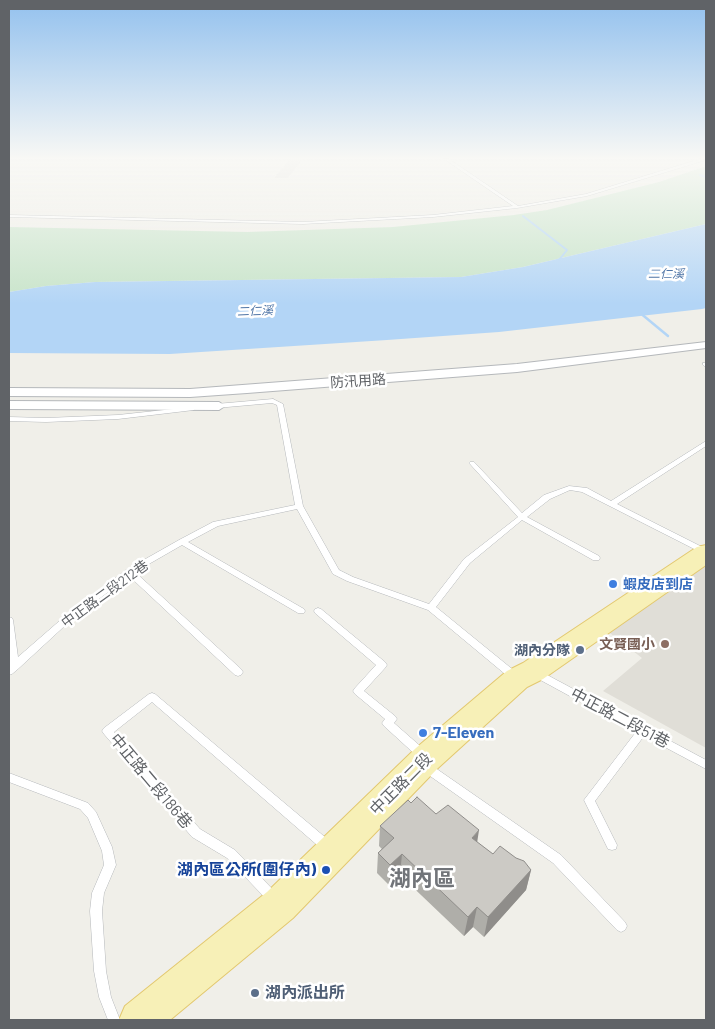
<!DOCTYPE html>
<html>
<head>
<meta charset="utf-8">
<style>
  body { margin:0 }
  #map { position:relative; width:715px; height:1029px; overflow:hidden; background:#f0efe9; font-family:Barlow,sans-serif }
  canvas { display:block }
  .frame { position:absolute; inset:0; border:10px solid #606367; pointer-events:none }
</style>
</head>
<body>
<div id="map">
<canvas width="715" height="1029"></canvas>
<div class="frame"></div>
</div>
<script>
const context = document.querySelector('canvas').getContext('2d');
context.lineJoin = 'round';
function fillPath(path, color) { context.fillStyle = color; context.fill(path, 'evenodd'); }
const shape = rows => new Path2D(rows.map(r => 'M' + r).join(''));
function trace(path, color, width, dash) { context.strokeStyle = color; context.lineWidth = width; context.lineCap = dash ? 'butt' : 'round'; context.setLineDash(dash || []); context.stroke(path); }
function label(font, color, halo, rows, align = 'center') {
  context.font = font + ' Barlow,"Noto Sans TC",sans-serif'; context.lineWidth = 5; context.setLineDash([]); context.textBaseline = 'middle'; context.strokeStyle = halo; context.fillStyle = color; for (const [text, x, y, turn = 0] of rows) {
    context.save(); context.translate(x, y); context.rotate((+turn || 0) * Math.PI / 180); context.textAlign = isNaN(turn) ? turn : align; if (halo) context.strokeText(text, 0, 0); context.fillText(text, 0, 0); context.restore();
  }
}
fillPath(shape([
  [290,159,303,159,288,178,274,178]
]), '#dfdedb');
fillPath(shape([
  [706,560,706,748,603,691,642,658,606,630]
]), '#e0ded7');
fillPath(shape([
  [706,166,706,224,523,267,461,277,95,282,46,286,9,292,9,227,247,232,393,227,514,215,547,210,659,182]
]), '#c8e4ca');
fillPath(shape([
  [706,224,706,308,702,309,499,332,387,340,170,354,9,353,9,292,46,286,95,282,461,277,523,267]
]), '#b3d5f6');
trace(shape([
  [700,175,706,177],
  [523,216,567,250,559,260]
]), '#b3d5f6', 2);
trace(shape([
  [557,262,560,259],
  [639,312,668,336]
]), '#b3d5f6', 2.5);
const lane = shape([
  [444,159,449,159,518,206,586,194,700,159,706,160,587,196,517,208,433,217,303,224,9,217,9,215,303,222,433,215,513,206,444,159],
  [703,363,706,363,706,367,703,365,703,363],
  [273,399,283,404,303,506,339,570,353,577,429,604,464,559,518,517,470,464,469,463,470,462,474,462,522,513,544,495,569,486,587,488,611,501,706,441,706,446,617,504,706,549,706,555,582,492,570,490,550,499,527,517,599,556,600,558,599,560,593,560,522,520,470,563,436,607,517,673,519,676,517,679,514,680,511,679,428,610,347,581,333,574,297,509,218,526,188,542,304,609,305,611,304,613,298,613,182,545,135,572,241,669,243,672,241,675,238,676,235,675,129,576,70,621,18,669,12,674,9,675,9,666,10,664,9,652,9,617,12,618,13,620,18,657,64,617,126,570,179,540,213,522,295,505,277,405,272,403,216,408,213,406,216,404,273,399],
  [192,407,194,408,194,410,118,419,46,422,9,421,9,417,46,418,118,415,192,407],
  [318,608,321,609,385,662,387,665,385,668,364,691,395,716,397,719,394,723,427,752,428,755,427,758,423,759,419,758,384,726,382,723,385,719,355,694,353,691,355,688,376,665,315,613,314,611,315,609,318,608],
  [536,669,706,760,706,769,644,736,595,801,617,845,616,849,612,850,608,849,584,800,636,732,533,676,531,673,533,670,536,669],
  [152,693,155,694,332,843,334,847,332,851,328,852,324,851,152,702,114,732,200,829,235,850,278,895,280,899,278,903,274,905,270,903,227,858,192,837,104,734,102,731,104,728,149,694,152,693],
  [427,764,431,765,561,855,625,922,627,926,625,930,621,932,617,930,553,863,423,771,422,768,423,765,427,764],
  [9,773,88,803,96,812,112,847,116,865,104,893,102,911,106,971,111,997,120,1020,108,1020,99,997,94,971,90,911,92,893,104,865,102,851,88,818,80,809,9,782,9,773]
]);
const street = shape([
  [706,342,706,348,517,372,247,393,190,397,9,396,9,388,190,389,517,364,706,342],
  [9,401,219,402,225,406,219,410,9,409,9,401]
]);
const primary = shape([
  [706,545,706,565,543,679,527,687,438,768,293,918,170,1020,119,1020,125,1006,267,892,416,748,507,671,523,663,697,547,706,545]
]);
trace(lane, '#b5b8bb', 1);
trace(street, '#b5b8bb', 2);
trace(primary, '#e3c86f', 2);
fillPath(lane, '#fff');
fillPath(street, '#fff');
fillPath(primary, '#f7f0b7');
fillPath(shape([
  [411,803,436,814,477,842,493,854,531,870,526,890,484,937,473,927,464,936,400,875,389,885,377,873,378,853,382,849,379,846,380,826]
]), '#afaea9');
fillPath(shape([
  [479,830,476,850,472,838],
  [402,854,400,875,389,885,390,865],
  [531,870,526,890,484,937,488,917],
  [477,907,473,927,464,936,468,917]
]), '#8f8d8a');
const building = shape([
  [417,797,436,814,448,805,479,830,472,838,493,854,500,846,516,858,524,861,531,870,488,917,477,907,468,917,402,854,390,865,378,853,394,838,380,826,408,800,411,803,417,797]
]);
fillPath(building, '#cccac5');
trace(building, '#8f8d8a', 1);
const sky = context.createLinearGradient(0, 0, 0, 304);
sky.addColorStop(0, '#93c1ee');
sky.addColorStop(0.52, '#f8f8f5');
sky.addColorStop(1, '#f8f8f500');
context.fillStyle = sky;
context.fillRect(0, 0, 715, 304);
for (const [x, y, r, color] of [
  [613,584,5,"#3f7fe0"],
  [665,644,5,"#8d6e63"],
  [580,650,5,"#5c6f8a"],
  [423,733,5,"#3f7fe0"],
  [326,870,5,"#1a4fb4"],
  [255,993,5,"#5c6f8a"]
]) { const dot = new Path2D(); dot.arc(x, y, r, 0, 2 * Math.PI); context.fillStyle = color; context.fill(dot); trace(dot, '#fff', 2); }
label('italic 12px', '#5076a7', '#fff', [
  ["二仁溪",666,274],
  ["二仁溪",255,311,-2]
]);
label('14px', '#606367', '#fff', [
  ["防汛用路",358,381,-4],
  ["中正路二段212巷",105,594,-36]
]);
label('bold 14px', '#366cbe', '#fff', [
  ["蝦皮店到店",623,584]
], 'left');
label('bold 14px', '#785e54', '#fff', [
  ["文賢國小",655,644]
], 'right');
label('bold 14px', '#4e5e75', '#fff', [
  ["湖內分隊",570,650]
], 'right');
label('16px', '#606367', '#fff', [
  ["中正路二段51巷",620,718,28],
  ["中正路二段186巷",151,781,50],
  ["中正路二段",401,784,-45]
]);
label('bold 16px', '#366cbe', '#fff', [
  ["7-Eleven",433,733]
], 'left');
label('bold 16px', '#164399', '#fff', [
  ["湖內區公所(圍仔內)",316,870]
], 'right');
label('bold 16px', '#4e5e75', '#fff', [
  ["湖內派出所",265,993]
], 'left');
label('bold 22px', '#717479', '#fff', [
  ["湖內區",422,879]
]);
</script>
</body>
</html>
